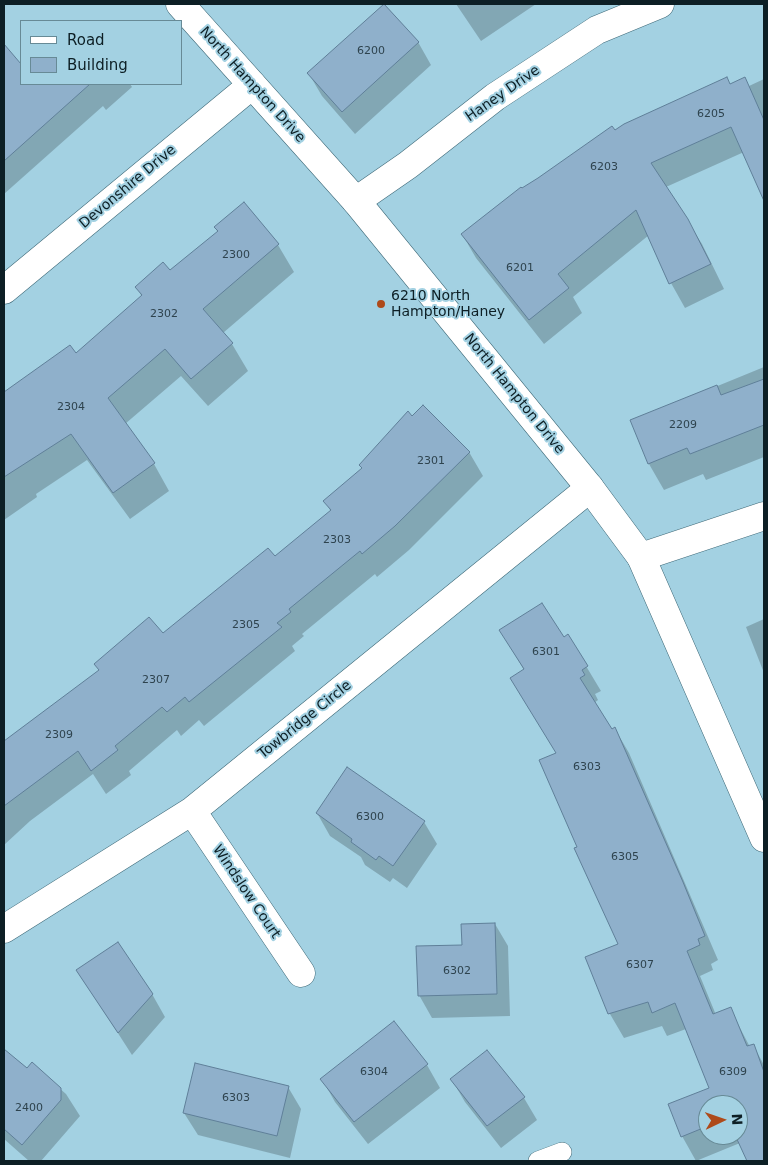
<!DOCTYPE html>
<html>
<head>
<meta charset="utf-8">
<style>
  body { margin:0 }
  #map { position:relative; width:768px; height:1165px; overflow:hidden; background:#a3d1e2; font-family:"DejaVu Sans",sans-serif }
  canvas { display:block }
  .frame { position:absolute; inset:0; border:5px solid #0d1f25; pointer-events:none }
  .legend { position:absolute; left:20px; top:20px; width:162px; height:65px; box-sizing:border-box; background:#a3d1e2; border:1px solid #678a96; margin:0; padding:6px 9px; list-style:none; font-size:15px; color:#0d1f25 }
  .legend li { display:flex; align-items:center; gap:10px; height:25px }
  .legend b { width:25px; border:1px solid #678a96 }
  .north { position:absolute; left:698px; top:1095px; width:50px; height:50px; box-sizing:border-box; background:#a3d1e2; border:1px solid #678a96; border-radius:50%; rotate:87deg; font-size:14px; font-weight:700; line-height:20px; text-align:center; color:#0d1f25 }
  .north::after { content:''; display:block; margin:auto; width:18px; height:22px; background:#ae4a1a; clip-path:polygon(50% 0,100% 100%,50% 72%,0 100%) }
</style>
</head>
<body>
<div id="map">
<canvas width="768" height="1165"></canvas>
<div class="frame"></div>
<ul class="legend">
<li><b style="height:6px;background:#fff"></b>Road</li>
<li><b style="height:14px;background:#8fb0cb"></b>Building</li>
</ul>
<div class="north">N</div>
</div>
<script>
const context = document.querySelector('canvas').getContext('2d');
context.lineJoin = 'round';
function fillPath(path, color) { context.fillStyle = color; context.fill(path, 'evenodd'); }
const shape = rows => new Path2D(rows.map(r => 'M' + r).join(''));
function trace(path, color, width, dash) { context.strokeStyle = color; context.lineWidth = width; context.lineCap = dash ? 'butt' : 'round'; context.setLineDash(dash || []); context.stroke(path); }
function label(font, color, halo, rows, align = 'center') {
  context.font = font + ' "DejaVu Sans",sans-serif'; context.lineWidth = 4; context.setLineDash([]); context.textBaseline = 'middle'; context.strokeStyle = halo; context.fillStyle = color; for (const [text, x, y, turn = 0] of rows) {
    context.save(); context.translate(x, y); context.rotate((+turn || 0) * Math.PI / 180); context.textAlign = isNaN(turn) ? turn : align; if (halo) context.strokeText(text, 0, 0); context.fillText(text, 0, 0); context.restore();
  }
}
fillPath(shape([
  [456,4,536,4,481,41],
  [385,5,418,42,431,65,355,134,322,96,309,74],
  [21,78,21,84,130,84,132,87,106,110,103,106,4,194,4,93],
  [764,79,764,174,758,177,744,152,666,187,702,244,724,289,685,308,671,283,649,235,573,297,582,313,544,344,476,258,462,234,522,190,615,132,731,85,749,86],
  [215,227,278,245,294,272,223,333,232,344,248,371,208,406,181,376,125,424,154,464,169,491,130,519,87,460,36,494,37,497,4,520,4,418,26,403,75,355,142,297,137,288,170,272,218,233],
  [764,367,764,457,706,480,703,474,664,490,649,464,632,421],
  [412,418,469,452,483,476,409,550,377,577,375,574,302,634,304,636,292,646,295,651,204,726,199,720,181,736,177,730,129,771,131,775,106,794,93,774,30,821,4,845,4,742,100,671,163,635,275,558,331,512,325,501,363,470],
  [764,619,764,673,746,627],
  [501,631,564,639,568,636,601,691,595,694,598,700,594,703,611,730,615,729,629,753,718,960,711,964,713,970,700,976,716,1015,730,1009,750,1047,753,1045,764,1065,764,1161,748,1161,740,1143,696,1161,682,1136,710,1088,686,1029,667,1036,662,1026,624,1038,610,1014,586,958,620,944,578,847,557,754,524,670],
  [708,1105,738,1105,738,1135,708,1135],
  [317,813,424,822,437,844,407,888,393,878,390,882,365,865,361,857,330,836],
  [495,924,508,946,510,1016,432,1018,419,995,463,946],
  [78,971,152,994,165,1017,132,1055],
  [10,1055,27,1070,32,1064,66,1094,80,1116,41,1161,29,1161,4,1139,4,1063],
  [427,1065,440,1088,368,1144,335,1102,322,1079],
  [452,1080,524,1098,537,1120,501,1148,465,1102],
  [288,1087,301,1109,290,1158,198,1135,184,1113]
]), '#0003');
const building = shape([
  [384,4,419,42,342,112,307,73,384,4],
  [4,44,21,64,21,84,90,84,4,161,4,44],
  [727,77,730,84,745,77,764,120,764,201,731,127,651,163,688,219,711,264,669,284,636,210,558,274,569,288,529,320,461,234,521,187,522,188,538,178,612,126,615,130,624,124,727,77],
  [244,202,279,244,203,309,233,343,191,379,165,349,108,398,155,463,113,493,71,434,4,477,4,392,70,345,76,353,142,295,135,287,163,262,170,270,218,231,214,227,244,202],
  [764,379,764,425,690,454,687,448,648,464,630,420,717,385,721,395,764,379],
  [423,405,470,452,395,526,362,554,360,551,289,609,291,612,277,623,282,627,189,702,185,697,167,712,162,707,115,746,118,750,91,771,78,751,4,806,4,741,99,670,94,664,149,617,163,633,268,548,275,556,331,510,323,501,362,468,359,465,408,411,412,416,423,405],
  [542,603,564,637,568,634,588,666,582,670,585,675,580,678,612,729,615,727,683,882,705,936,698,939,700,945,687,951,713,1014,731,1007,747,1046,754,1044,764,1072,764,1161,747,1161,735,1135,738,1135,738,1105,708,1105,708,1126,681,1137,668,1104,709,1088,675,1003,652,1013,648,1002,608,1014,585,957,618,944,574,848,577,847,539,760,556,753,510,678,524,669,499,630,542,603],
  [347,767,425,821,393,866,379,856,376,860,351,842,352,839,316,813,347,767],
  [495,923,497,994,418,996,416,946,462,945,461,924,495,923],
  [118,942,153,994,118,1033,76,970,118,942],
  [394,1021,428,1064,354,1122,320,1079,394,1021],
  [4,1049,27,1068,32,1062,61,1088,61,1100,22,1145,4,1129,4,1049],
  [487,1050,525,1097,487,1126,450,1079,487,1050],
  [195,1063,289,1086,277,1136,183,1113,195,1063]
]);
fillPath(building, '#8fb0cb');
trace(building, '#5f7f98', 1);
const lane = shape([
  [538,1161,562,1152]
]);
const street = shape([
  [356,201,408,165,495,97,597,30,660,4],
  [4,290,252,85],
  [641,557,764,516],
  [192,811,301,973],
  [4,929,192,811,590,488]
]);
const secondary = shape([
  [180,4,356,201,590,488,641,557,764,838]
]);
trace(lane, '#3e6978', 20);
trace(street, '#3e6978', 29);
trace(secondary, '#3e6978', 29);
trace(lane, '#fff', 19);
trace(street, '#fff', 28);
trace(secondary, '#fff', 28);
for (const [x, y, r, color] of [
  [381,304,5,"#ae4a1a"]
]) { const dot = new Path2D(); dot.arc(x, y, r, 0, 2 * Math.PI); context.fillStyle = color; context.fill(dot); trace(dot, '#a3d1e2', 2); }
label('11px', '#2e434e', null, [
  ["6200",371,51],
  ["6205",711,114],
  ["6203",604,167],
  ["2300",236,255],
  ["6201",520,268],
  ["2302",164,314],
  ["2304",71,407],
  ["2209",683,425],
  ["2301",431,461],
  ["2303",337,540],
  ["2305",246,625],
  ["6301",546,652],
  ["2307",156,680],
  ["2309",59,735],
  ["6303",587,767],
  ["6300",370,817],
  ["6305",625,857],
  ["6307",640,965],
  ["6302",457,971],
  ["6304",374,1072],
  ["6309",733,1072],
  ["6303",236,1098],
  ["2400",29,1108]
]);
label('14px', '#0d1f25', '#a3d1e2', [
  ["North Hampton Drive",252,85,48],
  ["Haney Drive",503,94,-35],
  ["Devonshire Drive",128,187,-40],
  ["North Hampton Drive",514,394,51],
  ["Towbridge Circle",305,720,-39],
  ["Windslow Court",246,892,56]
]);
label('14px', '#0d1f25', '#a3d1e2', [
  ["6210 North",391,296],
  ["Hampton/Haney",391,312]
], 'left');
</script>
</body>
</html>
